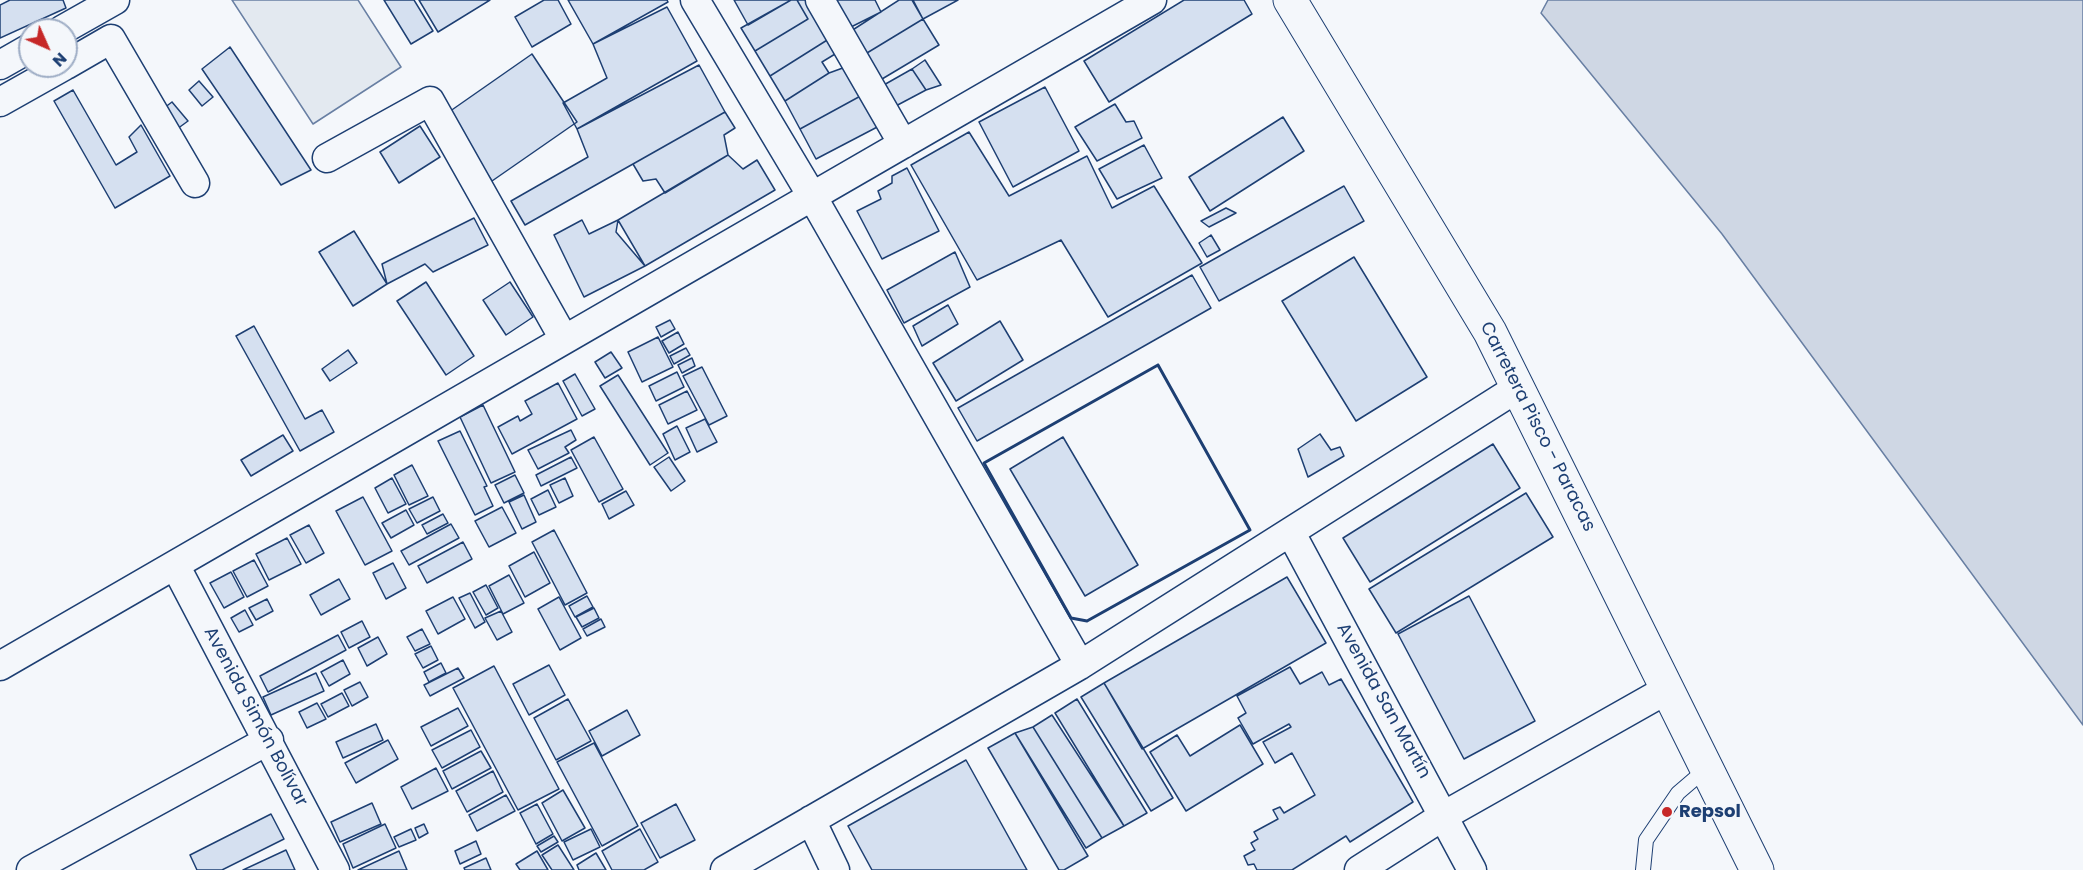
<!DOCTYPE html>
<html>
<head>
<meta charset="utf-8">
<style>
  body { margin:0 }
  #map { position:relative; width:2083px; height:870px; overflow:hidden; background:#f4f7fb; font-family:Poppins,sans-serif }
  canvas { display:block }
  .north { position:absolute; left:18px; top:18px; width:60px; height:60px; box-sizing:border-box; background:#f4f7fb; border:2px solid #9eadc5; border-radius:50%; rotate:135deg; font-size:16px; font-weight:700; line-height:24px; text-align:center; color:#1d3f73 }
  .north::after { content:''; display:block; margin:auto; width:21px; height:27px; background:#c62828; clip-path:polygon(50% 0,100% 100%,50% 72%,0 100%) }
</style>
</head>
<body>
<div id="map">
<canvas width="2083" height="870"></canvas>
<div class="north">N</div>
</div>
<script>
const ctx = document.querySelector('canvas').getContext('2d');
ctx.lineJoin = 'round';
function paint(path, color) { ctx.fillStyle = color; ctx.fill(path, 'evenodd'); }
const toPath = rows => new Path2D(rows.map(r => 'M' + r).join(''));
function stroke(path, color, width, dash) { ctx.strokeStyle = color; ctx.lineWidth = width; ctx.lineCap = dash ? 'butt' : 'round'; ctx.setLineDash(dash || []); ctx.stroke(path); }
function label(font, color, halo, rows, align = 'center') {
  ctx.font = font + ' Poppins,sans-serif'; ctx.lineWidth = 4.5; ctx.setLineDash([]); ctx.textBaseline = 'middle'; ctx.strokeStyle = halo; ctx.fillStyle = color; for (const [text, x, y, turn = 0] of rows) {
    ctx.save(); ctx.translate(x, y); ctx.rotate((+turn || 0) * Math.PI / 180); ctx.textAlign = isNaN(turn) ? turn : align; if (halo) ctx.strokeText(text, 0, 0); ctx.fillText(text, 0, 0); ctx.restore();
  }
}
const green = toPath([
  [232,0,358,0,401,67,313,124,232,0]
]);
paint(green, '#e3e9f0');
stroke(green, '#687fa3', 1.5);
const water = toPath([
  [1548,0,2083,0,2083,725,1722,234,1541,13,1548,0]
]);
paint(water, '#cfd7e4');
stroke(water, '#687fa3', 1.5);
const building = toPath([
  [10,0,63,0,66,8,0,38,0,5,10,0],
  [384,0,414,0,433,31,411,44,384,0],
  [419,0,490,0,438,32,419,0],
  [544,0,558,0,571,24,532,47,515,17,544,0],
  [568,0,667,0,668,2,593,44,568,0],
  [734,0,791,0,748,25,734,0],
  [791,0,797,0,808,19,755,51,741,28,791,0],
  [797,0,811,0,832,37,770,76,755,51,808,19,797,0],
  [837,0,875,0,881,12,847,29,833,2,837,0],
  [899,0,912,0,923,19,862,56,848,33,899,0],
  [913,0,958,0,923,19,913,0],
  [1184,0,1244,0,1252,14,1109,102,1084,61,1184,0],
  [667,7,697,61,577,129,563,103,607,78,593,44,667,7],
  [923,19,939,45,877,82,862,56,923,19],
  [832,37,840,51,822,62,829,73,785,101,770,76,832,37],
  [230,47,311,170,281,185,202,69,230,47],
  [532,54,577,122,492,181,446,114,532,54],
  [925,60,941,85,926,90,912,69,925,60],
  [699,65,725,112,525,225,511,201,588,157,577,129,699,65],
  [851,65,866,93,800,129,785,101,829,73,851,65],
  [912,69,926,90,892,108,882,86,912,69],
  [199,81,213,97,202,106,189,90,199,81],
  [1045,87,1079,151,1013,187,979,122,1045,87],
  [73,90,116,165,137,152,129,137,141,125,170,176,115,208,54,101,73,90],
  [866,93,883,124,816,159,800,129,866,93],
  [172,102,188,121,173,132,160,111,172,102],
  [1115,104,1126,122,1134,121,1142,138,1097,161,1075,127,1115,104],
  [725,112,735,128,724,135,728,155,665,193,656,179,643,181,633,164,725,112],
  [1283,117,1304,151,1210,211,1189,177,1283,117],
  [420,126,440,157,399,183,380,152,420,126],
  [969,132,1009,196,1087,156,1112,208,1154,186,1202,263,1108,317,1061,240,977,280,911,165,969,132],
  [1144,145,1162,178,1117,199,1099,169,1144,145],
  [728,155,743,169,757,160,775,190,645,266,618,220,728,155],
  [907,168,939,231,882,259,857,211,881,199,878,191,892,183,892,176,907,168],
  [1344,186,1364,221,1219,301,1200,267,1344,186],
  [1226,208,1236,213,1209,227,1201,221,1226,208],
  [474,218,488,245,433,272,425,264,387,284,382,264,474,218],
  [582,220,589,234,618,220,616,232,645,266,584,297,554,235,582,220],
  [354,231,387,284,353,306,319,252,354,231],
  [1211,235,1220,250,1207,257,1199,243,1211,235],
  [955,252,970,287,904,323,887,290,955,252],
  [1354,257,1427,377,1356,421,1282,301,1354,257],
  [1192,275,1211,308,977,441,958,408,1192,275],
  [426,282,474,356,446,375,397,301,426,282],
  [510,282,533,317,506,335,483,300,510,282],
  [948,305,958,324,922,346,913,326,948,305],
  [670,320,675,329,661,337,656,327,670,320],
  [1000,321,1023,360,956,401,933,363,1000,321],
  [254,326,305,419,322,410,334,432,300,451,236,336,254,326],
  [678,332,684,344,669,353,662,341,678,332],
  [658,337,673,367,642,382,628,352,658,337],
  [686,348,690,355,674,364,670,356,686,348],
  [348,350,357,363,330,381,322,369,348,350],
  [611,352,622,368,605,378,595,362,611,352],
  [692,358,695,366,682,373,678,365,692,358],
  [702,367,727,416,709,425,683,376,702,367],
  [677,372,684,387,656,401,649,386,677,372],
  [575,374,595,409,582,416,563,381,575,374],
  [618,375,668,453,650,465,600,386,618,375],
  [558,383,577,419,512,454,498,427,518,416,520,421,532,414,525,401,558,383],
  [687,391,697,410,668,424,659,405,687,391],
  [483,405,515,472,491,483,460,417,483,405],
  [705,419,717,442,697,452,686,428,705,419],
  [677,426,690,452,675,460,663,434,677,426],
  [571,430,576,440,565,447,569,453,538,469,528,450,571,430],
  [460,431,487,486,484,487,493,506,475,515,438,441,460,431],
  [1320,434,1331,450,1340,447,1344,456,1308,477,1298,449,1320,434],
  [283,435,293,451,251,476,241,460,283,435],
  [594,437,623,489,599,502,571,450,594,437],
  [1063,437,1138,565,1085,596,1010,469,1063,437],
  [1493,444,1520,488,1370,582,1343,538,1493,444],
  [571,457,577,468,541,486,536,475,571,457],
  [669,457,685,481,671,491,654,467,669,457],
  [412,465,428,496,409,505,394,475,412,465],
  [515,475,524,493,504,503,495,485,515,475],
  [392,478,406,504,388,513,375,488,392,478],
  [565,478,573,496,559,503,550,485,565,478],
  [548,490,556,507,539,515,531,499,548,490],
  [626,491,634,505,609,519,602,504,626,491],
  [1526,493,1553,537,1396,633,1369,589,1526,493],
  [524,495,536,522,522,529,509,502,524,495],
  [363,497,392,551,365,565,336,511,363,497],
  [433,497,440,511,417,523,409,509,433,497],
  [502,507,516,533,489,547,475,521,502,507],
  [406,510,414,525,391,538,382,523,406,510],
  [443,514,448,523,427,534,422,525,443,514],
  [451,524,459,538,409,565,401,551,451,524],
  [309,525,324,553,306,563,290,535,309,525],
  [554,530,587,593,565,605,532,542,554,530],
  [287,538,301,564,269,580,256,554,287,538],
  [463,542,472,559,427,583,418,566,463,542],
  [534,552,550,583,525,597,509,566,534,552],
  [254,560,268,586,247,597,233,571,254,560],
  [393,563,406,588,386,599,373,573,393,563],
  [231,572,244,597,224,608,210,583,231,572],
  [509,575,524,603,503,614,489,586,509,575],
  [1287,577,1326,643,1142,749,1104,683,1287,577],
  [339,579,350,599,321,615,310,595,339,579],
  [486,585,498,608,486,615,473,592,486,585],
  [470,593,485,622,475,628,459,598,470,593],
  [587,596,593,607,575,617,569,606,587,596],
  [1469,596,1535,721,1464,759,1398,634,1469,596],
  [453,597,465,619,438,634,426,611,453,597],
  [559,597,581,638,560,650,538,609,559,597],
  [267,599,273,611,256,620,249,608,267,599],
  [594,608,599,618,582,627,576,617,594,608],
  [245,610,253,625,239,632,231,618,245,610],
  [501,611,512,632,497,640,485,618,501,611],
  [601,619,605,627,587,636,583,629,601,619],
  [362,621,370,637,349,648,341,632,362,621],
  [422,629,430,644,415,651,407,637,422,629],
  [338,635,346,650,268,692,260,676,338,635],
  [378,637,387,654,367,666,358,648,378,637],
  [431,646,438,660,423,668,415,654,431,646],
  [343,660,350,674,329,686,321,672,343,660],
  [441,663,446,673,429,682,424,672,441,663],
  [549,665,565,695,529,715,513,684,549,665],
  [494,666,559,789,518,810,453,688,494,666],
  [1290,667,1300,684,1322,672,1329,685,1341,679,1413,802,1350,842,1346,836,1292,870,1257,870,1254,864,1248,865,1244,856,1255,850,1251,843,1258,839,1254,832,1278,819,1273,810,1280,807,1284,813,1315,795,1292,753,1275,763,1263,742,1291,727,1289,724,1253,744,1238,718,1246,713,1237,696,1290,667],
  [458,668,464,678,430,696,424,685,458,668],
  [316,673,324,691,271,715,263,697,316,673],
  [360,682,368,697,352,706,344,690,360,682],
  [1104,683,1173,798,1151,811,1081,697,1104,683],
  [342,693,349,706,328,717,321,704,342,693],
  [568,699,591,741,556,760,534,718,568,699],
  [1077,699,1147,813,1124,826,1055,713,1077,699],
  [317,703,326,719,307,728,299,712,317,703],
  [458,708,468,726,431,746,421,727,458,708],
  [627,710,640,735,602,756,589,731,627,710],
  [1052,715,1124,826,1102,838,1033,727,1052,715],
  [376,724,383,740,343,758,336,742,376,724],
  [1240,725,1263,764,1186,811,1150,752,1177,735,1190,756,1240,725],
  [1033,727,1102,838,1086,848,1015,733,1033,727],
  [471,730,480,747,442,768,432,750,471,730],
  [1015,733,1088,856,1064,870,1059,870,988,748,1015,733],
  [388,740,398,759,356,783,345,763,388,740],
  [594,743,638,826,602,846,557,762,594,743],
  [481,751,491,768,452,789,443,771,481,751],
  [966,760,1027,870,872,870,848,826,966,760],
  [436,768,448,791,412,809,401,787,436,768],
  [493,771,503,792,467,812,456,791,493,771],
  [563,790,585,828,562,841,542,803,563,790],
  [506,795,515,811,477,831,469,815,506,795],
  [372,803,381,824,340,842,331,822,372,803],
  [537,804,553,834,536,844,520,813,537,804],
  [676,804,695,840,660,858,641,823,676,804],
  [271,814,284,839,222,870,197,870,190,855,271,814],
  [385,824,396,848,353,868,343,844,385,824],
  [424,824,428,833,419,838,415,828,424,824],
  [411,829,416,840,399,847,394,837,411,829],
  [591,829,600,847,573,860,564,842,591,829],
  [640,829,658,862,644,870,612,870,602,851,640,829],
  [554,836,558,842,541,852,537,846,554,836],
  [476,841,481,854,460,864,455,851,476,841],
  [558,845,574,870,552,870,542,855,558,845],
  [286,850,295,870,243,870,286,850],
  [399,851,407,870,358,870,399,851],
  [537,851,548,870,520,870,516,864,537,851],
  [596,853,606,870,579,870,577,865,596,853],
  [486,858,491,870,465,870,464,868,486,858]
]);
paint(building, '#d5e0f0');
stroke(building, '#1d3f73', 1.5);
const lane = toPath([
  [1643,870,1646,840,1678,793,1706,769]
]);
const street = toPath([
  [695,0,812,196,1080,665],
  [820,0,903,144],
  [62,30,115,0],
  [0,65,30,48],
  [66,65,111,39,195,183],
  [0,102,64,66],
  [327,158,430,101,564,339],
  [1291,533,1472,870],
  [175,565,335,870],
  [0,666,1152,0],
  [811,820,835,870],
  [31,870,269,740],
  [725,870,1080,665,1519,387],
  [1359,870,1445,815,1668,689]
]);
const primary = toPath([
  [1290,0,1490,332,1757,870]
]);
stroke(lane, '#1d3f73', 16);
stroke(street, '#1d3f73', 31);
stroke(primary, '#1d3f73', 35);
stroke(lane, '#f4f7fb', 14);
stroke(street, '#f4f7fb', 28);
stroke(primary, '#f4f7fb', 33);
stroke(toPath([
  [1158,365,1250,530,1087,621,1071,618,984,463,1158,365]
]), '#1d3f73', 3);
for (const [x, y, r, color] of [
  [1667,812,6,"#c62828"]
]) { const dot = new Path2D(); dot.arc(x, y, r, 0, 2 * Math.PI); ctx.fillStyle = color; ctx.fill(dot); stroke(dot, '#f4f7fb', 2); }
label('18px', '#1d3f73', '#f4f7fb', [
  ["Carretera Pisco - Paracas",1537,427,63],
  ["Avenida San Martín",1383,701,61],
  ["Avenida Simón Bolívar",255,717,62]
]);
label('bold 18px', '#1d3f73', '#f4f7fb', [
  ["Repsol",1679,812]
], 'left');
</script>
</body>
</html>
